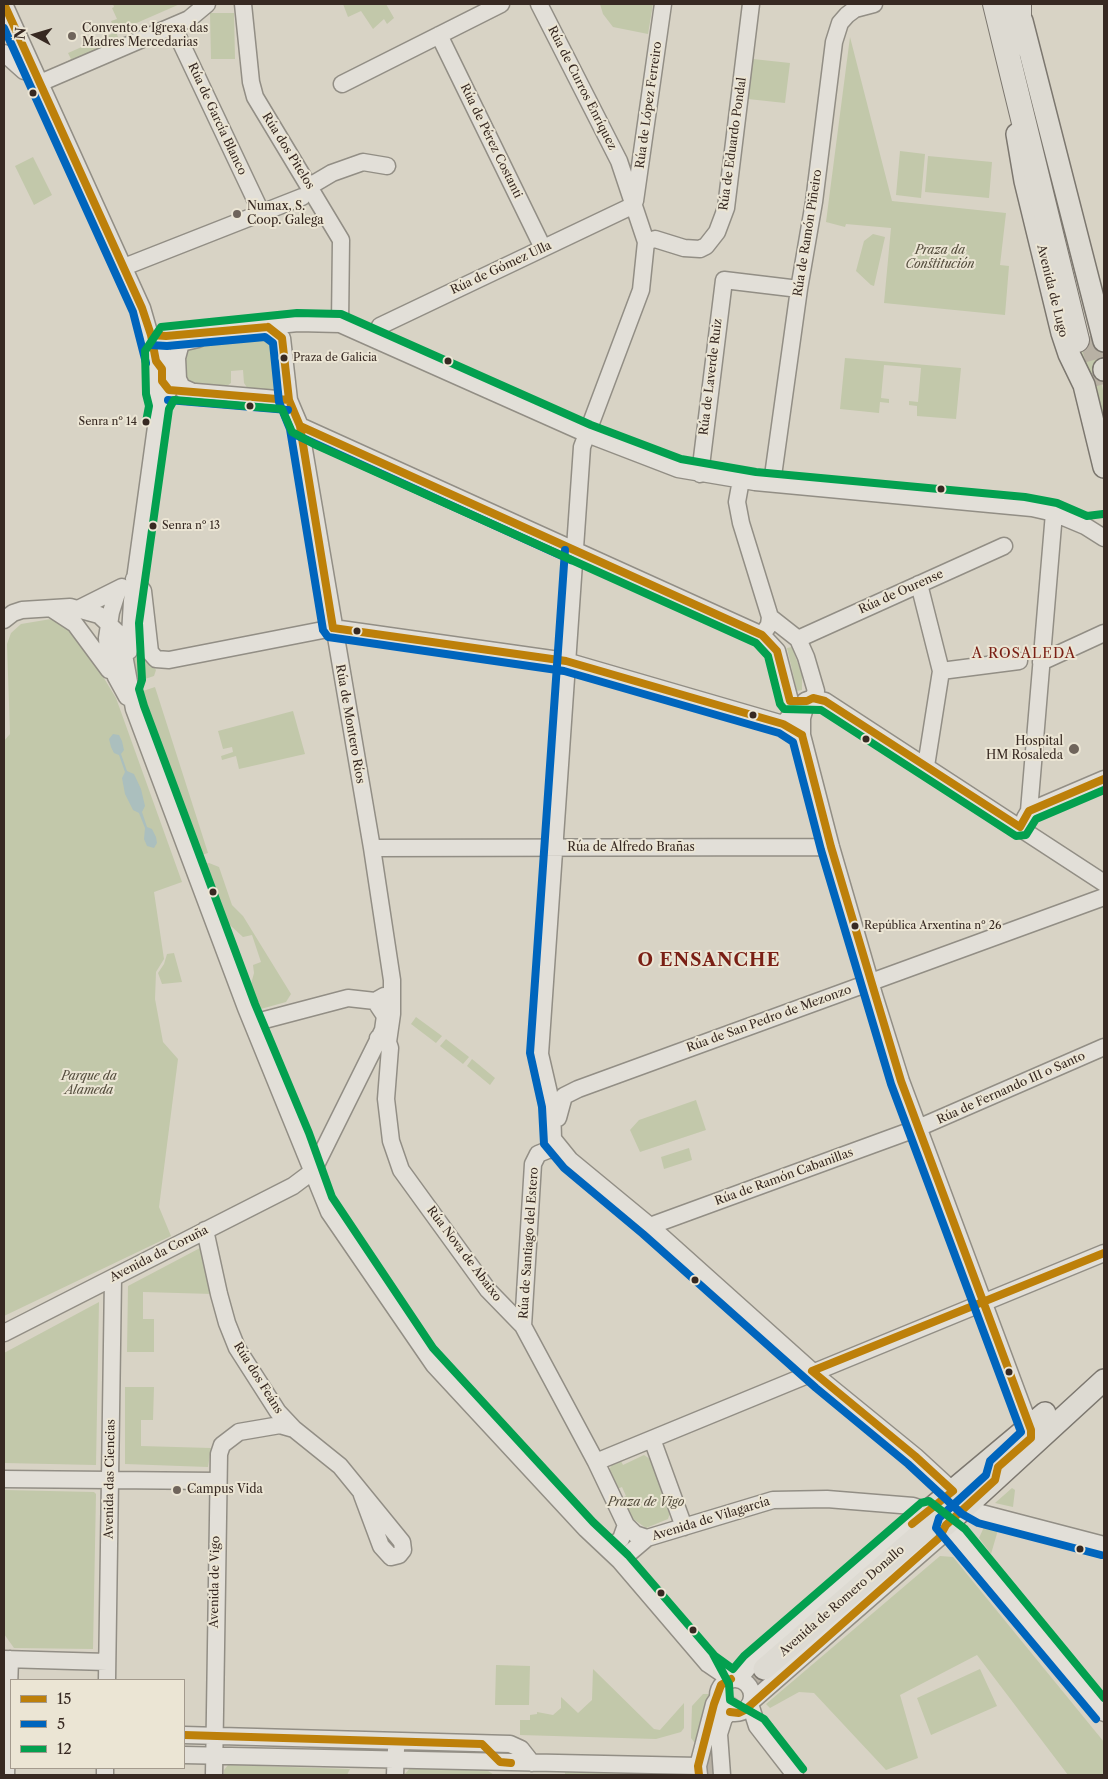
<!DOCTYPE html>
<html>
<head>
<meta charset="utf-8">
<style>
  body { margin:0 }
  #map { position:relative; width:1108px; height:1779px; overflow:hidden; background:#d8d3c5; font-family:"Libre Caslon Text",serif }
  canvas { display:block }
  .frame { position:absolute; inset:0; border:5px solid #372922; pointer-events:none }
  .legend { position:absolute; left:10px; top:1679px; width:175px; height:90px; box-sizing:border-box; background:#ebe5d4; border:1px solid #a39a8d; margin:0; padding:6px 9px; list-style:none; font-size:15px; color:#372922 }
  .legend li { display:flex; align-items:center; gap:10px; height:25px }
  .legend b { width:25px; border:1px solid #a39a8d }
  .north { position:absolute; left:10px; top:10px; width:50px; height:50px; -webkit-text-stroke:4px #ebe5d4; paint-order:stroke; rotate:276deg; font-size:14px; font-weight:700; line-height:20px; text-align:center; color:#372922 }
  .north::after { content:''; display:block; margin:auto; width:18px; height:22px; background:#372922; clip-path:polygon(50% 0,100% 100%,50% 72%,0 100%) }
</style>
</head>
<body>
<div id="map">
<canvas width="1108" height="1779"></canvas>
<div class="frame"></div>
<ul class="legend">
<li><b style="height:6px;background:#bd800a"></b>15</li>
<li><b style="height:6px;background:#0065bd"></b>5</li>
<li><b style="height:6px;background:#03a04f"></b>12</li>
</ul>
<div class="north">N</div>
</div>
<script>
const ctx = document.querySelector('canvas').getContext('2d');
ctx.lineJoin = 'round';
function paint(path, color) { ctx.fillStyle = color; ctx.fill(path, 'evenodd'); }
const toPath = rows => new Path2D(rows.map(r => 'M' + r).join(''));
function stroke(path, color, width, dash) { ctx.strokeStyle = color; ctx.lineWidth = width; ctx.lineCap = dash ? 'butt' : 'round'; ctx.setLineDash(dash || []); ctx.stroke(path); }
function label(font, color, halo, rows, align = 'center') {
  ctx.font = font + ' "Libre Caslon Text",serif'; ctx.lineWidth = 4; ctx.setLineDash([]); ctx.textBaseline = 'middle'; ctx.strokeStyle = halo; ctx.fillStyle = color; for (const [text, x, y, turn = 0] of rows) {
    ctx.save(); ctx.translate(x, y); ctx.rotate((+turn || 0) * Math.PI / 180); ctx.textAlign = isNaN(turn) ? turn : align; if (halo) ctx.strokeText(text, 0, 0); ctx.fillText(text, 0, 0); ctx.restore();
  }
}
paint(toPath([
  [113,4,180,4,116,32,120,42,67,65,66,62,71,59,68,53,116,32,111,21,117,19,112,8,114,7],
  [343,4,386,4,394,18,387,24,384,19,373,29,361,11,348,17],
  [600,4,653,4,648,34,613,27,603,14],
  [210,13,234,13,235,59,211,59],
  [850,37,892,201,1006,213,1000,265,1009,266,1005,315,884,303,891,228,846,224,845,227,826,222],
  [753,59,790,63,785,103,748,99],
  [900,151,925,154,921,198,896,195],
  [928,156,992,162,989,198,925,192],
  [33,157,52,195,34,205,15,166],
  [873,234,885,237,874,286,871,285,856,271,864,241],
  [264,335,277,342,283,384,277,390,248,389,244,383,243,370,231,371,231,383,224,388,188,384,180,356,193,342],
  [1094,336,1100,349,1099,372,1104,395,1104,439,1075,340,1084,340],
  [845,358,961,368,956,419,917,416,917,406,909,405,909,401,918,402,921,368,884,365,881,398,889,399,889,403,880,402,879,413,840,409],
  [139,597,149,660,156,670,154,676,142,680,140,676,134,678,132,668],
  [51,619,69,629,85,647,116,698,182,882,154,892,164,959,156,972,155,999,163,1042,178,1059,159,1207,171,1236,4,1316,4,741,10,734,7,644,11,633,21,624],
  [792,647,802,675,802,690,797,691,787,648],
  [155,687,208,853,198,856,143,691],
  [293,711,305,754,239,769,236,756,222,760,221,756,233,752,232,747,223,749,218,731],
  [209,863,219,867,232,905,243,916,291,994,286,1002,257,1010,254,1008,248,995,254,973,253,965,261,962,252,935,243,937,220,916,202,864],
  [174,953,182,982,162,984,158,973,164,964,167,954],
  [416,1017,442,1036,436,1043,411,1024],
  [446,1039,469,1057,463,1064,440,1046],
  [472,1059,495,1078,490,1085,467,1066],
  [696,1100,706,1130,640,1152,630,1130,639,1120],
  [689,1148,692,1160,664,1169,661,1157],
  [200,1248,203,1250,213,1294,143,1292,143,1319,154,1319,154,1352,127,1352,128,1286],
  [99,1302,96,1465,4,1463,4,1353],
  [125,1387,154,1387,153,1420,141,1420,141,1446,211,1448,208,1467,125,1464],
  [644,1455,650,1459,671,1510,668,1519,646,1528,629,1516,621,1498,626,1496,622,1487,617,1489,609,1471,612,1463,620,1459,623,1465],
  [1012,1488,1015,1490,1013,1507,995,1503],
  [4,1490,94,1492,96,1494,93,1649,14,1648,4,1634],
  [984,1527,998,1530,991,1554,979,1538],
  [940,1556,953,1557,1104,1742,1104,1775,1068,1775,977,1655,900,1695,918,1758,886,1770,814,1693,799,1692,770,1708,766,1704],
  [496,1665,530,1666,529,1705,495,1705],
  [593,1669,654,1729,660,1730,684,1703,684,1728,681,1732,656,1739,520,1735,520,1720,530,1720,530,1715,537,1714,537,1712,553,1715,561,1708,561,1697,578,1713,592,1700],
  [980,1669,997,1706,931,1735,917,1698],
  [703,1694,709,1694,708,1707,698,1744,694,1742,691,1738,692,1706],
  [228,1765,350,1769,347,1775,224,1775,224,1770],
  [411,1767,484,1768,494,1775,404,1775],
  [565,1772,679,1775,565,1775]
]), '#c2c8aa');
paint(toPath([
  [113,734,119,735,122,741,124,750,121,754,127,771,134,774,141,789,145,806,142,812,147,827,152,829,156,837,157,843,154,848,147,846,144,839,145,828,139,813,133,810,125,794,122,778,125,772,119,755,114,753,111,747,109,739]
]), '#abbfbe');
stroke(toPath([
  [712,1775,714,1727,722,1709,733,1694,764,1669]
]), '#b8b1a4', 21, [21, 11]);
stroke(toPath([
  [1091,336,1104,384]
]), '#b8b1a4', 24, [24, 12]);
const minor = toPath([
  [4,4,142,308,155,353,156,394,159,405],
  [243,4,251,82,255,97,341,240,340,324],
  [539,4,619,161,646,242,641,290,582,447,540,1054,552,1106,553,1139,570,1160,650,1226,823,1381,915,1456,953,1491],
  [173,26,261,212],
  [439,35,543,248],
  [4,53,24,71,35,73],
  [40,83,189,19,207,4],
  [342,84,501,4],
  [310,186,332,173,363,162,387,166],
  [635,201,663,4],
  [646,242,655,239,684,248,700,249,706,246,717,232,726,208,751,4],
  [124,267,302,197],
  [268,327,282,338,289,400,300,426,372,848,392,980,392,1014,388,1042],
  [151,335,166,336,298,323,340,324,587,434,678,469,755,482,1032,508,1054,513,1085,526,1104,538],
  [374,339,380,326,634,205],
  [184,391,289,400],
  [193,392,182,387,178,379,177,358,181,343,198,339],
  [300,426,762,635,777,651,790,701,791,715,783,724],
  [700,474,724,280,799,289],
  [741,480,737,502,741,523,770,617,769,625,762,635],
  [772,483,799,289,814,202,834,42,840,23,847,15,855,9,874,4],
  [134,579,143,591,150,652,156,659,169,660,333,628,566,661,783,724,802,735],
  [919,584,941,671,926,766],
  [118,590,111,612,107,638,108,652,116,677,127,697],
  [80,608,122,587],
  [52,609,75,624,109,670],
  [770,617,798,639,806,657,816,691,813,698,805,701],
  [4,620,13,613,22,610,70,607,99,615,117,632,122,644,134,709,246,1008,329,1212,434,1365,586,1529,620,1561,708,1664,730,1679],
  [798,639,1004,546],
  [129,651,132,601,159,405,169,390,163,352],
  [1041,662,1104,633],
  [941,671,1019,661],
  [813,698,825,701,1104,883],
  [807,701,802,718,802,735,831,847,874,995,901,1081,1031,1430,1031,1435],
  [1029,811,1054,513],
  [1025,818,1029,811,1104,779],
  [372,848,831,847],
  [253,1023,348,998,375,1001,384,996],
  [378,1038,388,1042,390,1048,386,1099,391,1141,401,1170,488,1290,523,1326,596,1462,626,1525,635,1534,647,1538],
  [558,1118,564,1096,578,1089,1104,897],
  [650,1226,918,1128,1104,1047],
  [205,1230,219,1294,227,1323,237,1348,278,1412,294,1429,340,1466,402,1542,403,1550,399,1555,391,1557,381,1546,362,1495],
  [523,1326,533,1164,538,1154,548,1150,559,1149],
  [4,1333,293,1186,313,1171,383,1030,385,1016,375,1001],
  [652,1439,684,1527],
  [596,1462,1104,1253],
  [4,1479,216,1481],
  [968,1506,981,1513,1104,1545],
  [603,1544,616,1543,621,1539,626,1525],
  [620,1561,647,1538,773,1500,827,1499,913,1506,928,1511,957,1535,1104,1713],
  [4,1659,107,1662],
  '718 1696a17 17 0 1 1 34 0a17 17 0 1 1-34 0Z',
  [739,1679,751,1664,928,1511],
  [107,1680,113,1278],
  [751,1702,939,1538,946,1525],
  [750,1704,757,1726,795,1775],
  [184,1735,510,1744,521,1749,532,1763],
  [184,1755,698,1766],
  [6,1775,10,1659],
  [105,1775,105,1768],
  [214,1775,219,1454,222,1445,239,1432,280,1425,294,1429],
  [395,1775,396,1749],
  [699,1775,698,1766,714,1704,718,1698],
  [722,1775,719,1734,724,1718,730,1712]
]);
const major = toPath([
  [1022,21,1104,341],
  [1017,134,1025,181,1062,333,1069,354,1084,385,1104,467],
  [1104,369,1104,370],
  [920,1534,928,1511,1045,1413],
  [764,1669,920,1534,946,1525,1104,1380]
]);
const highway = toPath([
  [995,4,1077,340],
  [1019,43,1019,4]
]);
stroke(minor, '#928e85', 19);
stroke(major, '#7c776f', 24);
stroke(highway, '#7c776f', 26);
stroke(minor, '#e2dfd8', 16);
stroke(major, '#dddad2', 21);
stroke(highway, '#dddad2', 24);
stroke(toPath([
  [4,4,142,308,151,335,156,361,162,369,162,381,169,390,289,400],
  [268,327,282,338,289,400,300,426,333,628],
  [151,335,166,336,268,327],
  [300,426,762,635,777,651,790,701,807,701,813,698,825,701,1020,827,1029,811,1104,779],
  [333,628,566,661,783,724,802,735],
  [912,1524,953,1491,915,1456,812,1371,1104,1253],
  [730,1712,739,1713,745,1710,939,1538,946,1525,995,1480,998,1467,1031,1438,1031,1430,901,1081,831,847,802,735],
  [184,1735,482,1744,500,1762,511,1763],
  [699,1775,698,1766,714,1704,721,1685,731,1679]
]), '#bd800a', 8);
stroke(toPath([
  [4,28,133,312,146,363],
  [150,345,167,346,265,337,273,343,279,402,290,429,323,630,328,637,564,671,779,733,793,742,821,850,891,1084,1021,1432,990,1461,986,1475,939,1518,936,1528,1096,1719],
  [168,400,288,410],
  [296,435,571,560],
  [565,550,530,1053,542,1107,544,1144,564,1168,643,1234,816,1388,908,1464,962,1514,978,1523,1101,1555]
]), '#0065bd', 8);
stroke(toPath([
  [146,422,149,406,146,394,145,351,161,327,297,313,341,314,591,425,681,459,756,472,1025,497,1057,503,1087,516,1103,514],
  [1104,790,1036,819,1026,835,1016,836,821,710,784,709,780,704,768,656,756,643,314,444,292,432,282,409,174,400,169,409,139,623,142,680,139,689,144,706,255,1004,309,1133,332,1197,433,1348,593,1522,628,1555,715,1656,733,1669,744,1656,921,1503,929,1501,965,1529,1104,1698],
  [713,1654,729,1684,730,1700,764,1719,803,1769]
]), '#03a04f', 8);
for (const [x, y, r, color] of [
  [72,36,5,"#6f645b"],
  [33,93,4.5,"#372922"],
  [237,214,5,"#6f645b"],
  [284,358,4.5,"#372922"],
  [448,361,4.5,"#372922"],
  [250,406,4.5,"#372922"],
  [146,422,4.5,"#372922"],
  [941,489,4.5,"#372922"],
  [153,526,4.5,"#372922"],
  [357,631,4.5,"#372922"],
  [753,715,4.5,"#372922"],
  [866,739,4.5,"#372922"],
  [1074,749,6,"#6f645b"],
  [213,892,4.5,"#372922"],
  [855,926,4.5,"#372922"],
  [695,1280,4.5,"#372922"],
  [1009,1372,4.5,"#372922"],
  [177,1490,5,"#6f645b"],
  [1080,1549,4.5,"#372922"],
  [661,1593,4.5,"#372922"],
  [693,1630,4.5,"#372922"]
]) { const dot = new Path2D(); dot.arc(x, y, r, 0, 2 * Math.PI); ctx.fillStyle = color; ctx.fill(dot); stroke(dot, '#ebe5d4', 2); }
label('11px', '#372922', '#ebe5d4', [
  ["Praza de Galicia",293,358],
  ["Senra nº 14",137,422,"right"],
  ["Senra nº 13",162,526],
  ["República Arxentina nº 26",864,926]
], 'left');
label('12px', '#372922', '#ebe5d4', [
  ["Convento e Igrexa das",82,29],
  ["Madres Mercedarias",82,43],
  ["Numax, S.",247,207],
  ["Coop. Galega",247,221],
  ["Hospital",1063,742,"right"],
  ["HM Rosaleda",1063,756,"right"],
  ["Campus Vida",187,1490]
], 'left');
label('12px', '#372922', '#ebe5d4', [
  ["Rúa de Curros Enríquez",582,88,63],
  ["Rúa de López Ferreiro",649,105,-82],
  ["Rúa de García Blanco",217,119,65],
  ["Rúa de Pérez Costanti",491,141,64],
  ["Rúa de Eduardo Pondal",733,144,-82],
  ["Rúa dos Pitelos",288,151,58],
  ["Rúa de Ramón Piñeiro",808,233,-81],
  ["Rúa de Gómez Ulla",501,268,-25],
  ["Avenida de Lugo",1052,291,76],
  ["Rúa de Laverde Ruiz",711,377,-83],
  ["Rúa de Ourense",901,592,-24],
  ["Rúa de Montero Ríos",350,724,80],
  ["Rúa de Alfredo Brañas",631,848],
  ["Rúa de San Pedro de Mezonzo",769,1019,-20],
  ["Rúa de Fernando III o Santo",1011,1088,-24],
  ["Rúa de Ramón Cabanillas",784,1177,-20],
  ["Rúa de Santiago del Estero",529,1243,-86],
  ["Avenida da Coruña",159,1254,-27],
  ["Rúa Nova de Abaixo",464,1254,53],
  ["Rúa dos Feáns",258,1378,58],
  ["Avenida das Ciencias",110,1479,-89],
  ["Avenida de Vilagarcía",711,1519,-17],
  ["Avenida de Vigo",215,1582,-89],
  ["Avenida de Romero Donallo",842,1601,-41]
]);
label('italic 12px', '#554e3e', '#ebe5d4', [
  ["Praza da",940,251],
  ["Constitución",940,265],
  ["Parque da",89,1077],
  ["Alameda",89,1091],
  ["Praza de Vigo",646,1503]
]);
ctx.letterSpacing = '1px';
label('14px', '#7a1f14', '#ebe5d4', [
  ["A ROSALEDA",1024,654]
]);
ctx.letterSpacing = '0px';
ctx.letterSpacing = '1px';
label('bold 18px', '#7a1f14', '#ebe5d4', [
  ["O ENSANCHE",709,961]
]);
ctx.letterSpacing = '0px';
</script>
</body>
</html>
